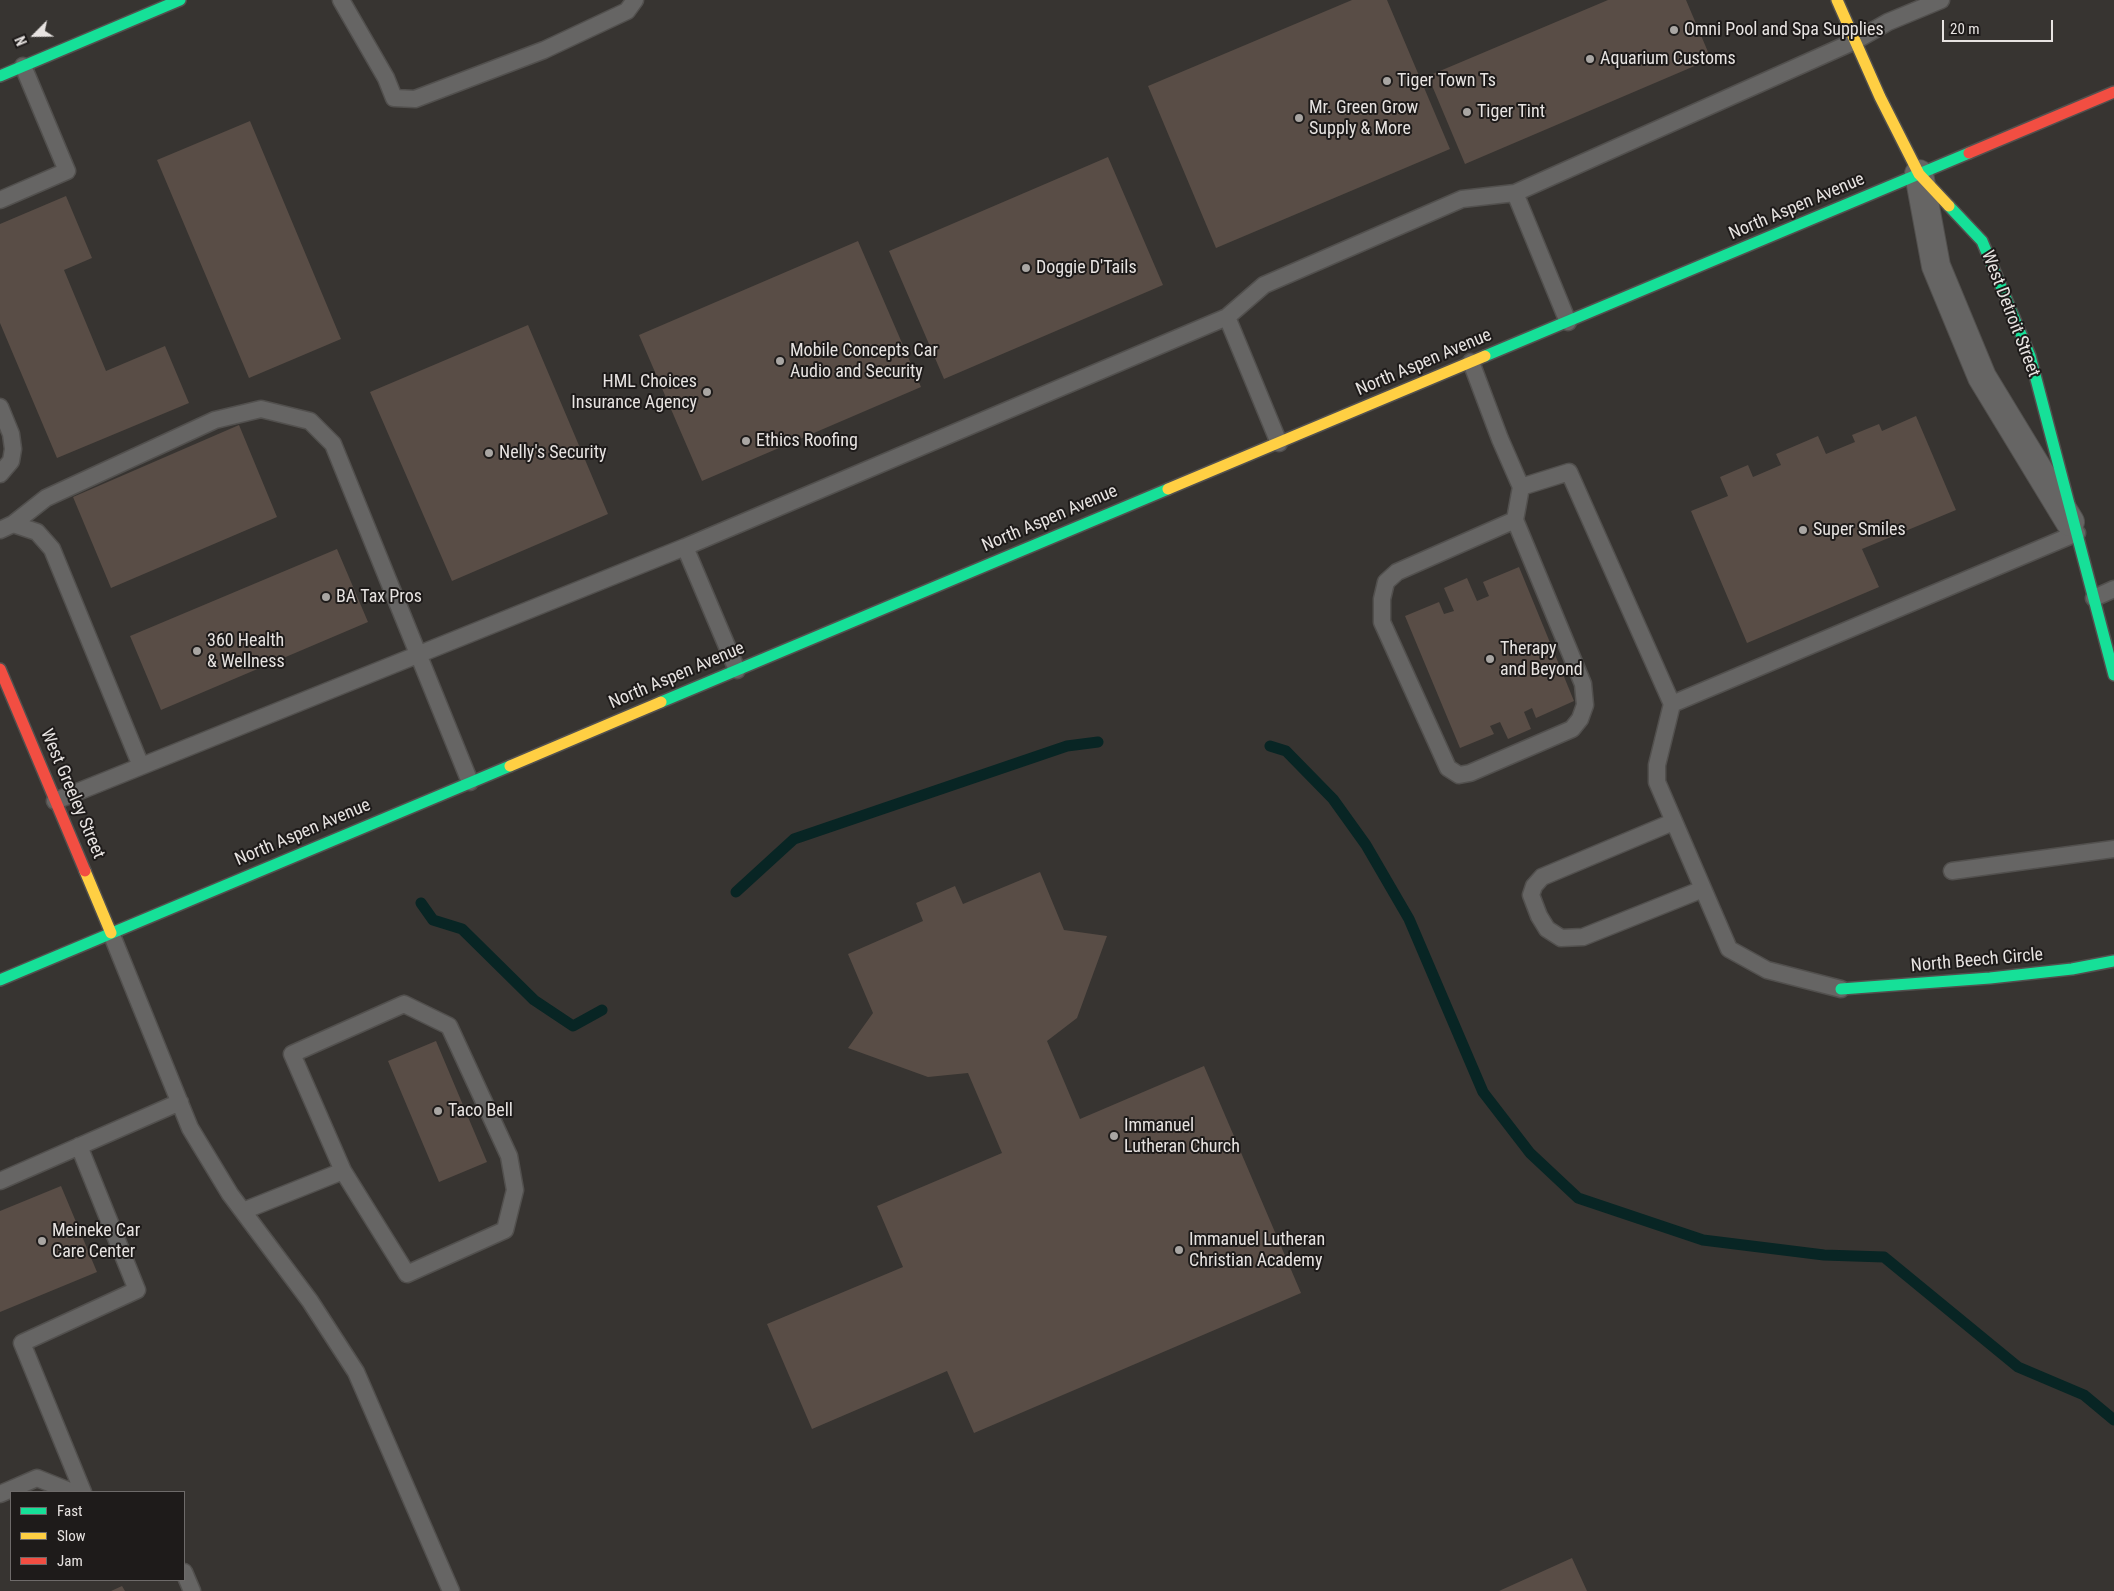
<!DOCTYPE html>
<html>
<head>
<meta charset="utf-8">
<style>
  body { margin:0 }
  #map { position:relative; width:2114px; height:1591px; overflow:hidden; background:#373431; font-family:"Roboto Condensed",sans-serif }
  canvas { display:block }
  .legend { position:absolute; left:10px; top:1491px; width:175px; height:90px; box-sizing:border-box; background:#1e1b1a; border:1px solid #6e6b6a; margin:0; padding:6px 9px; list-style:none; font-size:15px; color:#e7e3e1 }
  .legend li { display:flex; align-items:center; gap:10px; height:25px }
  .legend b { width:25px; border:1px solid #6e6b6a }
  .north { position:absolute; left:10px; top:10px; width:50px; height:50px; -webkit-text-stroke:4px #1e1b1a; paint-order:stroke; rotate:247deg; font-size:14px; font-weight:700; line-height:20px; text-align:center; color:#e7e3e1 }
  .north::after { content:''; display:block; margin:auto; width:18px; height:22px; background:#e7e3e1; clip-path:polygon(50% 0,100% 100%,50% 72%,0 100%) }
  .scale { position:absolute; left:1942px; top:20px; width:111px; height:22px; box-sizing:border-box; border:2px solid #e7e3e1; border-top:0; padding-left:6px; font-size:15px; line-height:18px; white-space:nowrap; color:#e7e3e1; -webkit-text-stroke:4px #1e1b1a; paint-order:stroke }
</style>
</head>
<body>
<div id="map">
<canvas width="2114" height="1591"></canvas>
<ul class="legend">
<li><b style="height:6px;background:#16e098"></b>Fast</li>
<li><b style="height:6px;background:#ffcf43"></b>Slow</li>
<li><b style="height:6px;background:#f24e42"></b>Jam</li>
</ul>
<div class="north">N</div>
<div class="scale">20 m</div>
</div>
<script>
const ctx = document.querySelector('canvas').getContext('2d');
ctx.lineJoin = 'round';
const toPath = rows => new Path2D(rows.map(r => 'M' + r).join(''));
function stroke(path, color, width, dash) { ctx.strokeStyle = color; ctx.lineWidth = width; ctx.lineCap = dash ? 'butt' : 'round'; ctx.setLineDash(dash || []); ctx.stroke(path); }
function paint(path, color) { ctx.fillStyle = color; ctx.fill(path, 'evenodd'); }
function label(font, color, halo, rows, align = 'center') {
  ctx.font = font + ' "Roboto Condensed",sans-serif'; ctx.lineWidth = 4; ctx.setLineDash([]); ctx.textBaseline = 'middle'; ctx.strokeStyle = halo; ctx.fillStyle = color; for (const [text, x, y, turn = 0] of rows) {
    ctx.save(); ctx.translate(x, y); ctx.rotate((+turn || 0) * Math.PI / 180); ctx.textAlign = isNaN(turn) ? turn : align; if (halo) ctx.strokeText(text, 0, 0); ctx.fillText(text, 0, 0); ctx.restore();
  }
}
stroke(toPath([
  [1270,746,1286,751,1333,799,1366,845,1409,919,1483,1092,1530,1153,1578,1198,1703,1240,1824,1255,1884,1257,2018,1367,2084,1395,2114,1420],
  [736,892,794,839,1067,746,1098,742],
  [421,903,433,920,462,929,534,1000,573,1026,602,1010]
]), '#082524', 11);
paint(toPath([
  [1352,0,1387,0,1450,149,1216,248,1148,86],
  [1608,0,1686,0,1711,59,1465,164,1428,76],
  [250,121,341,339,249,378,157,160],
  [1108,157,1163,285,944,379,889,251],
  [66,196,92,258,64,270,106,371,165,346,189,403,57,458,0,323,0,224],
  [858,241,921,387,702,481,639,335],
  [528,325,608,514,452,581,370,392],
  [1916,416,1956,510,1862,549,1879,587,1747,643,1691,511,1728,496,1720,477,1748,465,1753,477,1781,465,1776,454,1818,436,1826,454,1855,442,1852,435,1879,424,1882,431],
  [239,425,277,517,111,588,73,497],
  [337,549,368,622,161,710,130,636],
  [1519,567,1574,701,1536,718,1532,708,1524,712,1531,729,1508,739,1500,722,1490,726,1494,734,1460,748,1405,616,1439,602,1444,614,1454,611,1444,588,1467,578,1477,601,1489,596,1483,582],
  [1040,872,1064,930,1107,936,1077,1018,1047,1041,1080,1119,1204,1066,1301,1293,974,1433,947,1371,812,1429,767,1324,903,1267,877,1206,1002,1153,968,1073,928,1077,848,1048,873,1013,848,954,923,921,916,903,955,886,963,904],
  [436,1041,487,1162,439,1182,388,1061],
  [61,1186,97,1272,0,1312,0,1211],
  [1572,1558,1587,1591,1499,1591],
  [122,1586,125,1591,111,1591]
]), '#594d46');
const lane = toPath([
  [341,0,386,78,394,98,415,99,544,50,627,11,635,0],
  [1515,193,1568,322],
  [0,200,67,171,23,66],
  [1227,317,1279,443],
  [1471,362,1500,439,1521,487,1569,472,1672,704,2077,533],
  [0,407,11,434,13,449,11,461,0,474],
  [1515,520,1583,684,1585,705,1580,719,1572,729,1470,773,1459,775,1448,768,1382,622,1382,599,1386,582,1397,572,1515,520,1521,487],
  [13,524,46,498,215,420,261,409,310,421,333,444,470,782],
  [0,530,13,524,37,532,52,549,141,766],
  [2094,598,2114,589],
  [737,670,685,547,1227,317,1264,285,1462,199,1515,193,1855,41,1888,22,1941,0],
  [1672,704,1657,765,1657,782,1729,949,1767,970,1841,989],
  [55,801,685,547],
  [1673,822,1542,877,1534,886,1531,895,1539,916,1547,929,1561,938,1583,937,1703,889],
  [1952,871,2114,849],
  [111,933,190,1128,230,1194,310,1301,356,1372,451,1591],
  [404,1004,449,1026,509,1156,515,1190,505,1230,407,1274,343,1171,292,1054,404,1004],
  [79,1146,137,1290,22,1343,83,1492],
  [0,1181,180,1102],
  [243,1211,343,1171],
  [0,1494,37,1478,72,1492],
  [184,1572,192,1591]
]);
const street = toPath([
  [1919,174,1936,266,1982,377,2070,522]
]);
const fast = toPath([
  [0,76,180,0],
  [1949,206,1982,241,2030,356,2114,675],
  [1485,356,1969,153],
  [661,702,1168,489],
  [0,980,510,766],
  [1841,989,1990,978,2072,969,2114,961]
]);
const slow = toPath([
  [1837,0,1880,97,1919,174,1949,206],
  [1168,489,1485,356],
  [510,766,661,702],
  [85,871,111,933]
]);
const jam = toPath([
  [1969,153,2114,92],
  [0,669,85,871]
]);
stroke(lane, '#52504e', 19);
stroke(street, '#52504e', 30);
stroke(fast, '#52504e', 14);
stroke(slow, '#52504e', 14);
stroke(jam, '#52504e', 14);
stroke(lane, '#666564', 16);
stroke(street, '#666564', 28);
stroke(fast, '#16e098', 11);
stroke(slow, '#ffcf43', 11);
stroke(jam, '#f24e42', 11);
for (const [x, y, r, color] of [
  [1674,30,5,"#a9a6a3"],
  [1590,59,5,"#a9a6a3"],
  [1387,81,5,"#a9a6a3"],
  [1467,112,5,"#a9a6a3"],
  [1299,118,5,"#a9a6a3"],
  [1026,268,5,"#a9a6a3"],
  [780,361,5,"#a9a6a3"],
  [707,392,5,"#a9a6a3"],
  [746,441,5,"#a9a6a3"],
  [489,453,5,"#a9a6a3"],
  [1803,530,5,"#a9a6a3"],
  [326,597,5,"#a9a6a3"],
  [197,651,5,"#a9a6a3"],
  [1490,659,5,"#a9a6a3"],
  [438,1111,5,"#a9a6a3"],
  [1114,1136,5,"#a9a6a3"],
  [42,1241,5,"#a9a6a3"],
  [1179,1250,5,"#a9a6a3"]
]) { const dot = new Path2D(); dot.arc(x, y, r, 0, 2 * Math.PI); ctx.fillStyle = color; ctx.fill(dot); stroke(dot, '#1e1b1a', 2); }
label('18px', '#e7e3e1', '#1e1b1a', [
  ["Omni Pool and Spa Supplies",1684,30],
  ["Aquarium Customs",1600,59],
  ["Tiger Town Ts",1397,81],
  ["Mr. Green Grow",1309,108],
  ["Supply & More",1309,129],
  ["Tiger Tint",1477,112],
  ["Doggie D'Tails",1036,268],
  ["Mobile Concepts Car",790,351],
  ["Audio and Security",790,372],
  ["HML Choices",697,382,"right"],
  ["Insurance Agency",697,403,"right"],
  ["Ethics Roofing",756,441],
  ["Nelly's Security",499,453],
  ["Super Smiles",1813,530],
  ["BA Tax Pros",336,597],
  ["360 Health",207,641],
  ["& Wellness",207,662],
  ["Therapy",1500,649],
  ["and Beyond",1500,670],
  ["Taco Bell",448,1111],
  ["Immanuel",1124,1126],
  ["Lutheran Church",1124,1147],
  ["Meineke Car",52,1231],
  ["Care Center",52,1252],
  ["Immanuel Lutheran",1189,1240],
  ["Christian Academy",1189,1261]
], 'left');
label('18px', '#e7e3e1', '#1e1b1a', [
  ["North Aspen Avenue",1797,207,-23],
  ["West Detroit Street",2010,314,69],
  ["North Aspen Avenue",1424,363,-23],
  ["North Aspen Avenue",1050,519,-23],
  ["North Aspen Avenue",677,676,-23],
  ["West Greeley Street",72,794,67],
  ["North Aspen Avenue",303,833,-23],
  ["North Beech Circle",1977,961,-5]
]);
</script>
</body>
</html>
